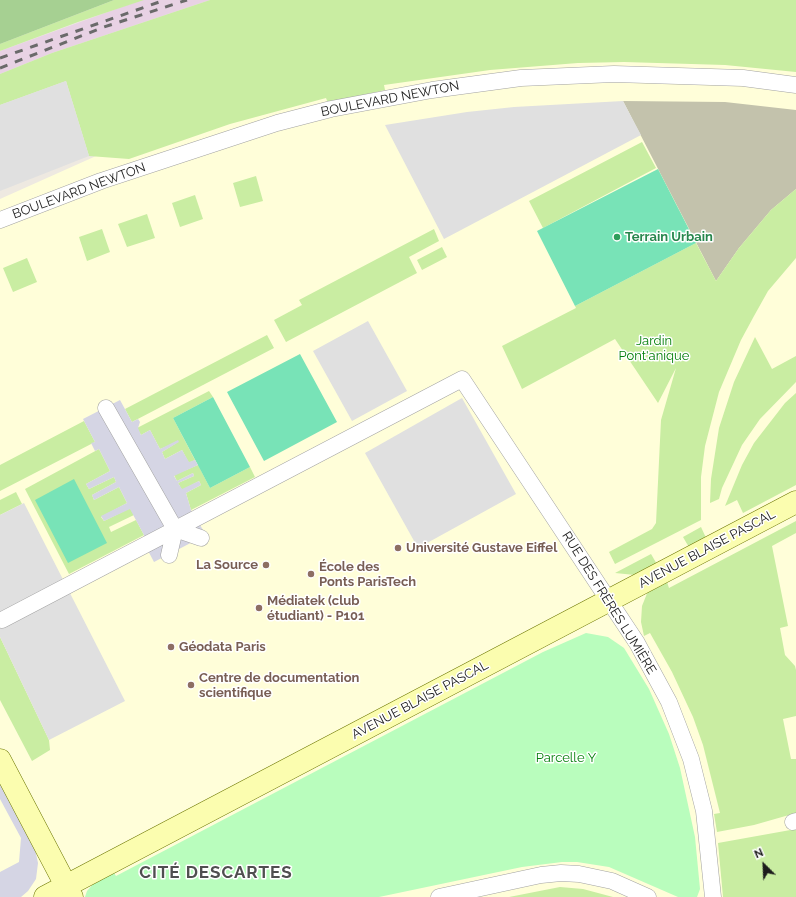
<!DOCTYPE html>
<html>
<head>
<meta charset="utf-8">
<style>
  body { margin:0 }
  #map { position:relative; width:796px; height:897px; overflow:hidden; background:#eee9e1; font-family:Raleway,sans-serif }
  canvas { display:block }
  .north { position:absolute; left:744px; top:845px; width:40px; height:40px; -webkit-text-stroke:3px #fff; paint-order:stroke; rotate:336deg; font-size:11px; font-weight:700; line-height:16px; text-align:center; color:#1c1c1c }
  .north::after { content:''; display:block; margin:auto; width:14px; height:18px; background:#1c1c1c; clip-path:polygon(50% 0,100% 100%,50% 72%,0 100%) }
</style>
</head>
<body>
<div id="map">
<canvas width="796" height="897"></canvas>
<div class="north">N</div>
</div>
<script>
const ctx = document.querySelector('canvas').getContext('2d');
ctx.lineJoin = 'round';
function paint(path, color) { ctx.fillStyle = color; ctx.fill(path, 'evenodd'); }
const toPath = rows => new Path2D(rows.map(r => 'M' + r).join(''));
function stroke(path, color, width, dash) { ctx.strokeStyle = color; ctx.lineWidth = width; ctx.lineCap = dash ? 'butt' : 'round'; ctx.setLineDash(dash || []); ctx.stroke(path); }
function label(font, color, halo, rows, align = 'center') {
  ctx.font = font + ' Raleway,sans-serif'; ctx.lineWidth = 3; ctx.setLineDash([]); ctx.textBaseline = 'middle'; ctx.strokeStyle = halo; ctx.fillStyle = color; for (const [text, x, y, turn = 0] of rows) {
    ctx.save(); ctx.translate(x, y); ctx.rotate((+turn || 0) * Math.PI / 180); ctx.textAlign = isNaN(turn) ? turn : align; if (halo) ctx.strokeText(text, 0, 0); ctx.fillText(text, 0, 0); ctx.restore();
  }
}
paint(toPath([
  [141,0,210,0,52,53,0,74,0,51]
]), '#e8d2e4');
paint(toPath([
  [796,56,796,897,0,897,0,199,105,152,392,67]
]), '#fffed9');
paint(toPath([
  [623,101,725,102,796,110,796,189,771,210,739,248,716,281]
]), '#c3c2ac');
paint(toPath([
  [114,0,144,0,78,22,0,51,0,44],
  [210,0,796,0,796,72,725,65,624,62,578,63,490,70,384,85,385,90,328,103,326,98,230,124,129,159,89,156,66,81,0,105,0,74,52,53],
  [642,142,656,168,543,228,529,201],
  [256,176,263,201,240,207,233,183],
  [796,189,796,258,768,291,754,316,741,340,719,392,705,446,701,477,701,520,615,564,609,552,652,529,656,523,661,420,676,368,658,403,615,339,522,389,502,346,576,308,575,306,696,243,716,281,739,248,771,210],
  [195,195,203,219,180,227,172,203],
  [147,214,155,238,127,247,118,224],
  [102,229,110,252,87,261,79,237],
  [434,229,439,241,409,257,417,273,286,342,274,320,302,305,299,300],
  [442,247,447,257,422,270,417,260],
  [27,258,37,282,13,292,3,268],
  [267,335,274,348,132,422,125,409],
  [755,337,772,369,796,356,796,382,760,419,742,445,722,488,719,499,710,503,711,479,719,428,734,382],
  [209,391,213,397,173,418,195,460,189,463,182,450,165,459,162,452,178,442,160,449,150,430,141,435,137,428],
  [796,393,796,485,743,513,737,500,725,506,742,465,754,443,785,403],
  [84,421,95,442,0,491,0,465],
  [99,449,110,471,86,484,89,489,114,477,116,482,92,495,94,500,119,487,127,503,101,517,104,521,130,508,134,515,109,527,111,532,136,520,144,535,69,574,25,489],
  [198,465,210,488,250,467,255,477,191,510,186,493,201,485,199,481,182,490,178,483,194,476,193,473,177,481,174,475],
  [16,492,22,504,0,515,0,500],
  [796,521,796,533,772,546,788,626,780,628,785,655,795,666,796,670,796,716,783,719,791,759,796,759,796,813,754,825,717,832,714,814,720,813,703,745,693,717,672,672,650,633,644,636,641,622,642,606,648,591,666,579,669,588],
  [701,527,707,540,690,549,683,537],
  [651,554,658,566,635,575,615,573],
  [0,637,49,740,50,750,32,761,0,700],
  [796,829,796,897,723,897,718,843],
  [560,887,583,889,613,897,509,897]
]), '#c9eda2');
paint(toPath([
  [0,0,114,0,0,44]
]), '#a6d092');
paint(toPath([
  [586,633,608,637,624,648,649,689,669,734,680,768,695,837,700,889,697,897,678,897,609,867,577,862,562,862,522,867,379,897,85,897,87,891,94,883,114,873,116,876,543,652]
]), '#b9fdbd');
paint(toPath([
  [658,169,696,243,575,306,537,231],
  [300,354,337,422,264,461,227,392],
  [213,397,250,467,210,488,173,418],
  [74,479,107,543,68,563,35,500]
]), '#78e3b7');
paint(toPath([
  [66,81,89,156,0,191,0,105],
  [623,101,641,135,444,239,385,125,467,112,514,107],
  [368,321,407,391,352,421,313,351],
  [462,398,516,494,418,548,365,453],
  [24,503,125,701,49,740,0,637,0,515]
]), '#e0e0e0');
paint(toPath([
  [120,400,132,422,138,419,140,422,138,428,141,435,150,430,160,449,178,440,179,442,162,452,165,459,182,450,189,462,195,460,198,465,174,476,177,481,193,473,194,476,178,483,182,489,199,481,201,485,186,493,191,510,206,535,154,562,145,545,144,535,130,509,104,521,101,516,127,503,119,487,94,500,92,495,116,482,114,477,89,489,86,484,110,471,99,449,95,451,91,443,95,442,83,419],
  [0,781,35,849,38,863,36,879,28,891,21,897,0,897,0,872,19,862,21,838,0,799]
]), '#d5d5e4');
const street = toPath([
  [0,220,101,181,277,123,331,109,432,90,521,78,614,74,743,78,796,85],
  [106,408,175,529,169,555],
  [175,529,201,538],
  [2,620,462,379,637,643,669,702,691,759,704,811,713,897],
  [793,822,796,821],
  [439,897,541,875,561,873,579,874,612,881,648,897]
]);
const secondary = toPath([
  [0,760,72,897],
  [45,897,796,502]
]);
stroke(street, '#a3a3a3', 17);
stroke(secondary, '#6c7600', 23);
stroke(street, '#fff', 16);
stroke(secondary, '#fbfdaf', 22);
stroke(toPath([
  [0,58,165,0],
  [0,68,104,27,187,0]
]), '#6a6a6a', 3, [8, 8]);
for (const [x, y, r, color] of [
  [617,237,4,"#2e9e5b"],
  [398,548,4,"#8d6e63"],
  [266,565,4,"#8d6e63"],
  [311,574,4,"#8d6e63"],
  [259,608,4,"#8d6e63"],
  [171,647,4,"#8d6e63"],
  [191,685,4,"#8d6e63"]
]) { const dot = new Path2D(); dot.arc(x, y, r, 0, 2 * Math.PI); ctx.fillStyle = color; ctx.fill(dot); stroke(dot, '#fff', 1.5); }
label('13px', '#1c1c1c', '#fff', [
  ["BOULEVARD NEWTON",390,99,-11],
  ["BOULEVARD NEWTON",79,191,-20],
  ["AVENUE BLAISE PASCAL",707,549,-28],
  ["RUE DES FRÈRES LUMIÈRE",609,603,58],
  ["AVENUE BLAISE PASCAL",420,700,-28]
]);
label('bold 13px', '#27864d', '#fff', [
  ["Terrain Urbain",625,237]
], 'left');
label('13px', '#047f0b', '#fff', [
  ["Jardin",654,341],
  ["Pont'anique",654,356],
  ["Parcelle Y",566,758]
]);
label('bold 13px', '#785e54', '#fff', [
  ["Université Gustave Eiffel",406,548],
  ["La Source",258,565,"right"],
  ["École des",319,567],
  ["Ponts ParisTech",319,582],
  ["Médiatek (club",267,601],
  ["étudiant) - P101",267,616],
  ["Géodata Paris",179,647],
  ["Centre de documentation",199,678],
  ["scientifique",199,693]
], 'left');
ctx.letterSpacing = '1px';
label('bold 17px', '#4f4f4f', '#fff', [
  ["CITÉ DESCARTES",216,873]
]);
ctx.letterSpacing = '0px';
</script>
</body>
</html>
